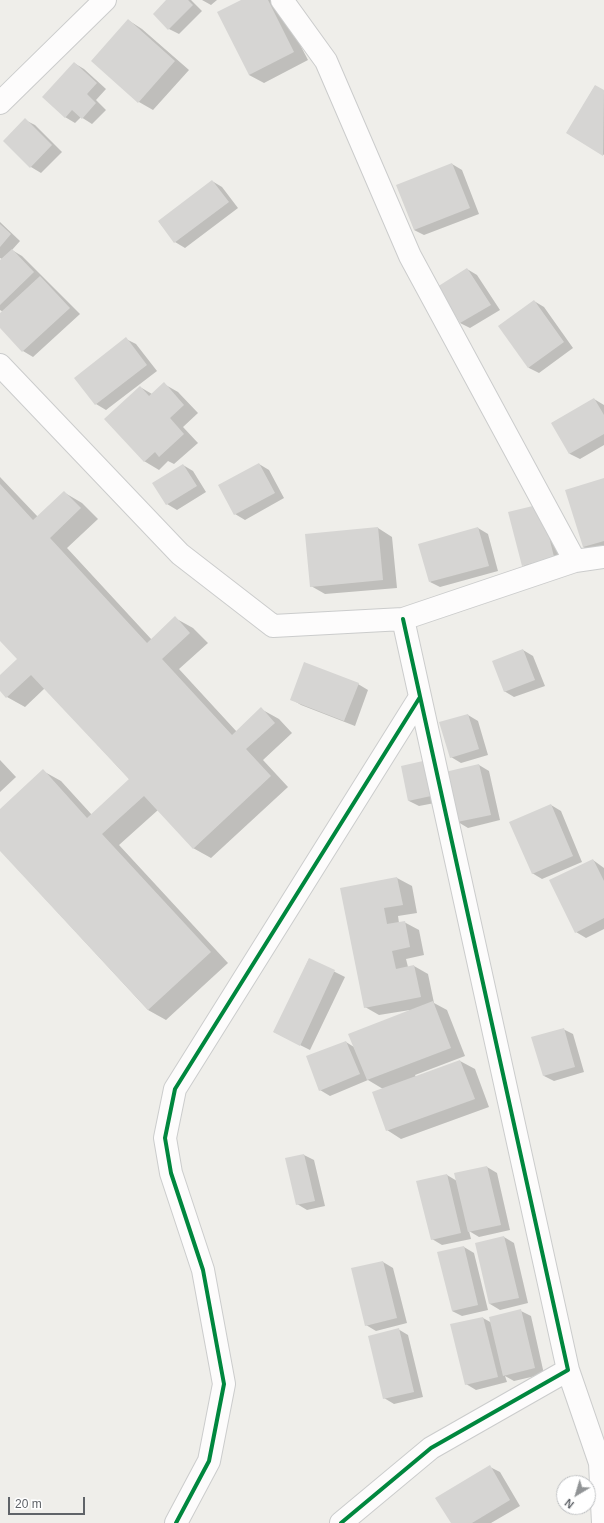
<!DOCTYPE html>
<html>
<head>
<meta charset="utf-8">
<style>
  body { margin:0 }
  #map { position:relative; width:604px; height:1523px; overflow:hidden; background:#efeeea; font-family:Arial,sans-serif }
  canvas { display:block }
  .north { position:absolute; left:556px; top:1475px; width:40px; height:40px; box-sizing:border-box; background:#fff; border:1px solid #bfc1c3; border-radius:50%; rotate:218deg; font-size:11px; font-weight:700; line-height:16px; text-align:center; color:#5f6368 }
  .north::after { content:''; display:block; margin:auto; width:14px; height:18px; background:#919496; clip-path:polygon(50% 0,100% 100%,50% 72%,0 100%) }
  .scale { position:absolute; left:8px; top:1497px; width:77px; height:18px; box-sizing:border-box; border:2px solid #5f6368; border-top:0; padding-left:5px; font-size:12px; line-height:14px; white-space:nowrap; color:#5f6368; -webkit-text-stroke:3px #fff; paint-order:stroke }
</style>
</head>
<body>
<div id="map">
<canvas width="604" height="1523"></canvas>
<div class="north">N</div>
<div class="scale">20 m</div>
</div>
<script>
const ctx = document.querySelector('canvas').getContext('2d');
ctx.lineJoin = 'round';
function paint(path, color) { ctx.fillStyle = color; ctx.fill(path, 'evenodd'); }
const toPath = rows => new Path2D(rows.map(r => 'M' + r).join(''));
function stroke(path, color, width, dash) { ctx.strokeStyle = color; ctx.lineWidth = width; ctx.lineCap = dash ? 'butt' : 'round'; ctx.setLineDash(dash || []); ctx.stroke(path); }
paint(toPath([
  [168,0,191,0,202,11,179,34,169,29],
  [202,0,217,0,211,5],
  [243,0,277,0,308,60,264,83,249,75],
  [128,20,142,29,189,70,153,110,139,102],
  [74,63,84,69,106,89,96,100,106,110,92,124,81,117,75,123,65,117],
  [595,86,604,91,604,155,567,133],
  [25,120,35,125,62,152,41,173,31,167,4,141],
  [452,164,462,170,479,214,424,235,414,230],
  [212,181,222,187,238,208,185,248,175,242,159,222],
  [0,222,20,241,12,250,22,256,80,314,33,357,23,351,0,327,0,314,3,312,0,310,0,261,2,259,0,258],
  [467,269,477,275,500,310,470,328,460,323],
  [534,301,544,307,573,348,539,373,529,368,499,326],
  [126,339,136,344,157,371,106,410,96,404,75,378],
  [164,384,178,392,198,413,183,427,198,443,174,464,168,461,159,470,144,461,140,387,152,394],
  [594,399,604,405,604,445,580,459,570,454,552,423],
  [259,464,269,470,284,498,245,520,235,514],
  [183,465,193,471,206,492,177,510,167,504],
  [0,477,38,517,65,493,82,503,98,519,67,548,152,640,175,618,193,628,208,643,179,669,237,732,261,709,279,719,292,733,263,760,288,787,211,858,193,848,158,810,119,845,228,963,166,1020,148,1010,0,850,0,810,43,771,61,781,92,815,130,780,45,688,25,707,7,697,0,690,0,677,19,659,0,639],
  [604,479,604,553,598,555,583,547],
  [541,505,564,563,533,571,523,565],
  [378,528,392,537,397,588,325,594,311,586],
  [478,528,488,534,498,571,440,587,430,582],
  [523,650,533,656,545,686,514,697,504,691],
  [358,684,368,690,355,726,301,705,291,699],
  [468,715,478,721,488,755,461,763,451,757],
  [0,760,16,777,0,792],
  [479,765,489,771,500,820,468,828,458,822],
  [402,766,440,802,419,806,409,801],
  [551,805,561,811,582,862,542,879,532,873],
  [593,860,604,868,604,929,586,938,576,932],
  [397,878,412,886,417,913,398,916,399,923,404,922,419,930,424,955,406,959,408,967,414,966,428,974,434,1003,447,1010,465,1056,415,1075,416,1077,460,1061,475,1069,489,1107,401,1139,387,1130,383,1089,368,1080,330,1096,320,1090,346,1042,354,1047,410,1010,379,1015,365,1007,342,889],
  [309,959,345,977,310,1050,274,1032],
  [563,1029,573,1034,584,1072,554,1081,544,1076],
  [304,1155,314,1160,325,1206,307,1210,297,1204],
  [487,1167,497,1173,510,1230,479,1237,469,1231,471,1239,442,1245,432,1239,447,1175,457,1181],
  [504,1237,514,1243,528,1303,500,1310,490,1304,476,1244],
  [464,1247,474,1253,488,1310,462,1316,452,1311],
  [383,1262,393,1268,407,1323,376,1331,366,1325],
  [521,1311,531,1316,544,1374,514,1381,505,1376,507,1382,476,1390,466,1384,483,1318,492,1323],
  [398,1329,408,1335,423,1397,394,1404,384,1398],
  [490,1467,500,1472,520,1506,491,1523,452,1523]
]), '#0003');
paint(toPath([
  [166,0,188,0,193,5,168,30,153,14],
  [241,0,268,0,294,52,249,75,217,12],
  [128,19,175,61,138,103,91,61],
  [74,62,97,83,87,94,96,103,82,119,72,110,65,118,42,97],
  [595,85,604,90,603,156,566,133],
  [25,118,52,145,30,168,3,141],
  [452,163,470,208,414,230,396,185],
  [212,180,229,202,174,243,158,221],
  [0,224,11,234,0,247],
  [12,249,34,272,0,305,0,260],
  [467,268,491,305,460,323,437,287],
  [40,276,70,308,22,352,0,328,0,313],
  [534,300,564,342,528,368,498,326],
  [126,337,147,365,95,405,74,378],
  [164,382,184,405,170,418,184,434,159,457,155,452,144,462,104,419,140,386,149,396],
  [594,398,604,415,604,434,569,454,551,423],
  [259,463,275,493,234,515,218,485],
  [183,464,197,486,166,505,152,483],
  [604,478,604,541,583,547,565,490],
  [0,484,33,520,64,491,81,508,50,538,147,643,175,616,190,633,162,659,232,735,261,707,275,723,246,749,271,776,193,849,144,796,102,834,211,952,148,1010,0,851,0,809,43,769,87,818,129,779,31,675,6,698,0,691,0,675,17,659,0,641],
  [541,504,554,557,522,566,508,512],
  [378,527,383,580,310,587,305,534],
  [478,527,489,566,429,582,418,544],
  [523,649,535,680,504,692,492,661],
  [304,662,359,683,344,721,290,700],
  [468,714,479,749,450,758,439,722],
  [423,761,431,796,408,801,401,766],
  [479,764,491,815,457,822,445,772],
  [551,804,573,856,532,874,509,822],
  [593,859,604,881,604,918,575,933,549,880],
  [397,877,403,905,384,908,387,924,405,921,410,947,392,951,396,969,414,965,421,997,364,1008,340,888],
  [309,958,335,970,300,1046,273,1032],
  [433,1001,451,1048,367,1080,348,1034],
  [564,1028,575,1067,543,1076,531,1037],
  [346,1041,360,1074,319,1091,306,1056],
  [460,1060,475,1099,386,1131,372,1092],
  [304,1154,315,1201,296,1205,285,1158],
  [487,1166,501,1225,468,1232,454,1173],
  [447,1174,461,1233,431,1240,416,1181],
  [504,1236,519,1298,489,1304,475,1243],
  [464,1246,478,1305,452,1311,437,1252],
  [383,1261,397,1318,365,1326,351,1268],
  [521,1309,535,1368,503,1376,489,1317],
  [483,1317,498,1377,465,1385,450,1324],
  [399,1328,414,1392,383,1399,368,1336],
  [490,1465,510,1500,472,1523,451,1523,435,1498]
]), '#d6d5d3');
const street = toPath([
  [282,0,326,61,410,256,575,561],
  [0,103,105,0],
  [0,365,180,554,273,626,403,619,575,561,604,557],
  [568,1370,600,1463,603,1523],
  [176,1523,209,1461,224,1384,203,1270,171,1173,165,1138,175,1089,420,697],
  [341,1523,431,1448,568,1370,403,619]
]);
stroke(street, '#cbcccc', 24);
stroke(street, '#fdfcfc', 22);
stroke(toPath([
  [176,1523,209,1461,224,1384,203,1270,171,1173,165,1138,175,1089,420,697],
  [341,1523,431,1448,568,1370,403,619]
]), '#00873e', 4);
</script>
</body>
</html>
